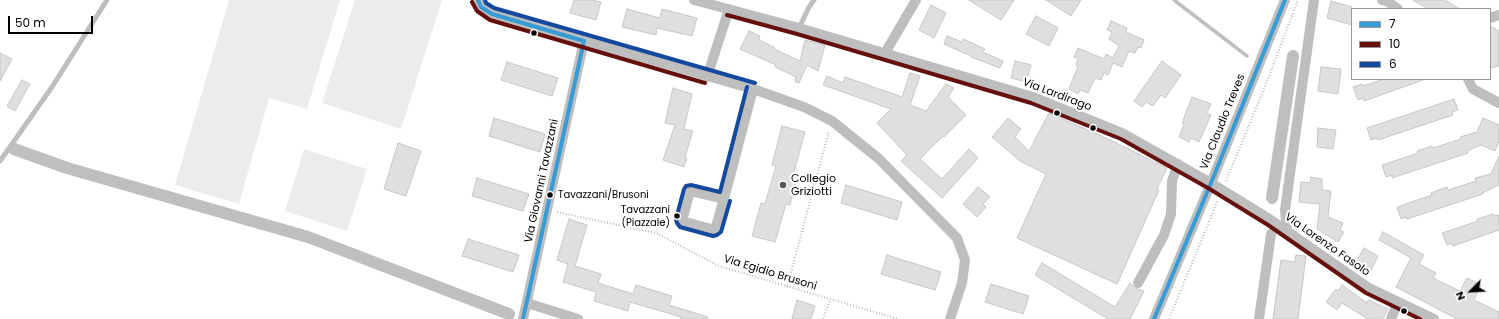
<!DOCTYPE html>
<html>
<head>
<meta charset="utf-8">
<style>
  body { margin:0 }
  #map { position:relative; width:1499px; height:319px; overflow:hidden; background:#fff; font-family:Poppins,sans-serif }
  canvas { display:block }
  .legend { position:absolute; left:1351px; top:8px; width:140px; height:72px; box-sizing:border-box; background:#fff; border:1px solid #999; margin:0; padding:5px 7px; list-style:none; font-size:12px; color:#000 }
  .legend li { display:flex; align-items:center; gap:8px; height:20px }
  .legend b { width:20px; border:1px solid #999 }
  .north { position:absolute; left:1451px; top:271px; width:40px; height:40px; -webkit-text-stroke:3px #fff; paint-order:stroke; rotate:246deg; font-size:11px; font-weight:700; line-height:16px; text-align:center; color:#000 }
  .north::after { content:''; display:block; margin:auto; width:14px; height:18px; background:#000; clip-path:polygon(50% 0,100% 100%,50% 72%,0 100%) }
  .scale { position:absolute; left:8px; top:16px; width:85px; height:18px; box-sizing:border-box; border:2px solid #000; border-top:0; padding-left:5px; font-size:12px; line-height:14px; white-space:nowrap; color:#000; -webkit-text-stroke:3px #fff; paint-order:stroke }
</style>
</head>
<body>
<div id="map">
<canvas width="1499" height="319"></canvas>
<ul class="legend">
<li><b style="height:5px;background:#379cd6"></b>7</li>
<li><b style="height:5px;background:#66100d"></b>10</li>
<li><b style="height:5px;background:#13499f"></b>6</li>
</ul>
<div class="north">N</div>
<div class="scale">50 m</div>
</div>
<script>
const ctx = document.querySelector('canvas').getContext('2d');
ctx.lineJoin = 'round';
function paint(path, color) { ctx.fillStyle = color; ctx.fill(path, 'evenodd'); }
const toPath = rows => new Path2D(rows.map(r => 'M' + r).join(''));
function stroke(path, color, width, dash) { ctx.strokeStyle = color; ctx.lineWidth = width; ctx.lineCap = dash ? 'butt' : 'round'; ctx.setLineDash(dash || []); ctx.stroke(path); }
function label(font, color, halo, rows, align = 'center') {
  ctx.font = font + ' Poppins,sans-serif'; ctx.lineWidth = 4; ctx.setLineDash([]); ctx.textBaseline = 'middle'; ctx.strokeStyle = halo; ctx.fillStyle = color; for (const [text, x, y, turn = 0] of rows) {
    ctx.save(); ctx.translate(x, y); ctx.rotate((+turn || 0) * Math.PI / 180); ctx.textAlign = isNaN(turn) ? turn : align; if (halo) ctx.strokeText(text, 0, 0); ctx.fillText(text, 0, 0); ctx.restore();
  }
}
paint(toPath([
  [229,0,340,0,307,109,269,98,239,204,175,185],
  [355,0,442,0,401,129,322,103],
  [304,149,367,169,347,231,285,211]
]), '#ececec');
stroke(toPath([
  [1174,0,1247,56]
]), '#bfbfbf', 3.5);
stroke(toPath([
  [14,149,67,168,308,237,509,314],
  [1272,198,1293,56]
]), '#bfbfbf', 12);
const building = toPath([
  [574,0,592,0,601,2,596,20,570,13,574,0],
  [969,0,1014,0,1001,20,969,0],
  [1046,0,1081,0,1071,16,1046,0],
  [1413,0,1445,0,1460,9,1428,9,1413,0],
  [1331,1,1352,7,1352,25,1327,18,1331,1],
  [931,5,946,13,934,38,919,30,931,5],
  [627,9,660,18,662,9,697,18,692,36,657,28,656,35,622,27,627,9],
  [1036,16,1058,28,1049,46,1026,34,1036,16],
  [1111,21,1127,28,1126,32,1144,40,1141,48,1138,47,1135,53,1129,51,1122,67,1113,63,1108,75,1104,73,1101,80,1095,78,1088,93,1080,90,1078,94,1069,89,1078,66,1076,65,1078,59,1074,57,1078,48,1104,59,1106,54,1113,58,1119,46,1109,39,1112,32,1107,30,1111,21],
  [1490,26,1499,31,1499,66,1490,68,1490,26],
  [749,31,760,36,759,40,774,47,774,49,800,61,805,40,825,45,818,71,807,65,799,83,795,82,796,77,775,67,776,65,740,49,749,31],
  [947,36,962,42,963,39,985,49,983,52,1003,61,1000,68,971,57,971,56,944,44,947,36],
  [0,53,12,59,0,81,0,53],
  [1015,61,1031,65,1026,82,1011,78,1015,61],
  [1162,61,1181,75,1165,98,1161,95,1153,106,1146,102,1142,107,1134,101,1162,61],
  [507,62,558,78,552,96,501,80,507,62],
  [1321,67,1341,69,1338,94,1318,91,1321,67],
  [910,73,920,76,910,105,926,111,946,84,954,88,948,97,966,115,944,137,943,136,920,159,942,179,969,149,978,158,942,198,901,161,907,155,877,123,891,109,823,85,827,76,843,83,845,77,902,97,910,73],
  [1384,79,1422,79,1423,80,1364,101,1363,98,1358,100,1353,87,1362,84,1363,86,1384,79],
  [22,80,30,84,15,111,7,106,22,80],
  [673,88,692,94,684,129,693,131,685,157,687,158,684,167,663,160,675,125,665,123,673,88],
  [1192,97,1211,104,1207,113,1211,115,1199,142,1191,138,1189,142,1179,137,1184,124,1182,123,1192,97],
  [1454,99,1458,110,1452,112,1453,115,1378,140,1377,138,1371,140,1367,128,1454,99],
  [1049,113,1106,138,1167,168,1157,189,1159,190,1117,284,1017,238,1046,174,1020,161,992,137,1008,118,1021,129,1015,137,1029,151,1049,113],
  [494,118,545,134,540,152,489,136,494,118],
  [1483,118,1499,125,1499,141,1495,151,1481,145,1467,151,1468,153,1392,178,1392,175,1386,177,1382,165,1418,153,1417,151,1432,146,1433,148,1461,139,1460,137,1477,132,1483,118],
  [782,126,805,132,794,172,798,174,790,205,786,204,775,242,752,236,761,203,765,204,776,166,772,165,782,126],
  [1318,128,1336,130,1333,149,1317,147,1318,128],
  [398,143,421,151,406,196,384,189,398,143],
  [1499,156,1499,185,1482,193,1483,194,1407,219,1406,217,1401,219,1397,207,1432,195,1431,193,1447,187,1448,190,1476,181,1475,178,1491,174,1499,156],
  [1311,177,1322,179,1322,190,1331,191,1328,217,1343,223,1340,230,1344,232,1338,242,1317,229,1320,204,1299,202,1301,182,1310,183,1311,177],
  [477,178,529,194,523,211,472,196,477,178],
  [846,185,902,202,897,220,841,203,846,185],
  [978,187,990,197,983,204,986,207,977,217,963,204,978,187],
  [1493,214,1494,216,1499,215,1499,230,1453,246,1452,243,1447,245,1442,233,1478,221,1477,219,1493,214],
  [569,219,587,225,575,266,601,274,598,283,633,294,636,285,672,296,669,305,708,317,708,319,680,319,681,317,630,302,628,311,594,301,596,292,563,282,568,264,557,260,569,219],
  [1383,232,1424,255,1419,264,1436,273,1433,278,1460,291,1467,278,1481,285,1474,300,1499,312,1499,319,1457,319,1396,287,1411,258,1379,240,1383,232],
  [468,239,519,255,513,272,462,256,468,239],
  [1364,248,1378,256,1370,272,1355,264,1364,248],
  [887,255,941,272,935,290,881,274,887,255],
  [1296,255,1306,256,1298,319,1273,319,1281,260,1295,262,1296,255],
  [1042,263,1115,307,1130,283,1135,288,1144,291,1130,319,1108,319,1035,275,1042,263],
  [991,284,1029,296,1023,314,985,302,991,284],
  [1342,285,1367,303,1368,300,1388,309,1383,319,1368,319,1342,303,1337,310,1326,302,1336,289,1338,291,1342,285],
  [797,300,815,306,811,319,792,319,797,300]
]);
paint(building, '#dfdfdf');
stroke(building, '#c7c7c7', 1);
stroke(toPath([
  [1226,181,1264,89,1298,0],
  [557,212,656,233,719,266,898,319],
  [787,287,829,131],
  [823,319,830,300],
  [1169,319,1218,200]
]), '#b9b9b9', 2, [1, 2]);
stroke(toPath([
  [799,28,809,7,814,0],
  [0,161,52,87,107,0]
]), '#bebebe', 5);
stroke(toPath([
  [478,0,481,7,492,14,753,89,804,107,832,121,878,158,957,238,965,260,962,283,950,319],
  [694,0,799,28,1033,97,1124,134,1211,183,1271,220,1369,288,1434,319],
  [1382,0,1387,1,1398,9],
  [1490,18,1499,15],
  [885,53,916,0],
  [707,77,729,9],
  [1468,79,1473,89,1499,103],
  [724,199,715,230,682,221,690,191,724,199,753,89],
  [1287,231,1285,210,1314,0],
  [1138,283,1164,235,1171,214,1172,181,1178,164],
  [527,303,578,319],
  [523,319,584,41],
  [1154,319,1211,183,1285,0],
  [1259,319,1271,234],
  [1391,319,1398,302]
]), '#bebebe', 10);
stroke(toPath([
  [478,0,481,7,492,14,584,41],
  [523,319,584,41],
  [1154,319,1211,183,1285,0]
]), '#379cd6', 4);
stroke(toPath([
  [472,2,477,11,490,20,705,83],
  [727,15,797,34,1031,103,1121,139,1208,188,1268,225,1366,293,1420,319]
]), '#66100d', 4);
stroke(toPath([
  [485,0,486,3,494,8,755,83],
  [730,201,721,232,717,235,713,236,680,227,677,223,676,219,684,189,686,186,691,185,720,192,747,87]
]), '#13499f', 4);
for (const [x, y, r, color] of [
  [534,33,3.5,"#000"],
  [1057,113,3.5,"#000"],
  [1093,128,3.5,"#000"],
  [783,185,4,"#595959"],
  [550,195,3.5,"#000"],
  [677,216,3.5,"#000"],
  [1404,311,3.5,"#000"]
]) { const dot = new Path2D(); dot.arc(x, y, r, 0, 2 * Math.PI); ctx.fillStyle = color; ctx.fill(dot); stroke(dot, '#fff', 1.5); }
label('10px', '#000', '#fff', [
  ["Tavazzani/Brusoni",558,195],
  ["Tavazzani",670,210,"right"],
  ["(Piazzale)",670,223,"right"]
], 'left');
label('11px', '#000', '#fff', [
  ["Via Lardirago",1057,95,21],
  ["Via Claudio Treves",1223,122,-68],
  ["Via Giovanni Tavazzani",542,181,-78],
  ["Via Lorenzo Fasolo",1327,245,35],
  ["Via Egidio Brusoni",770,273,17]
]);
label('11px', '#000', '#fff', [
  ["Collegio",791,179],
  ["Griziotti",791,192]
], 'left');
</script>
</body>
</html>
